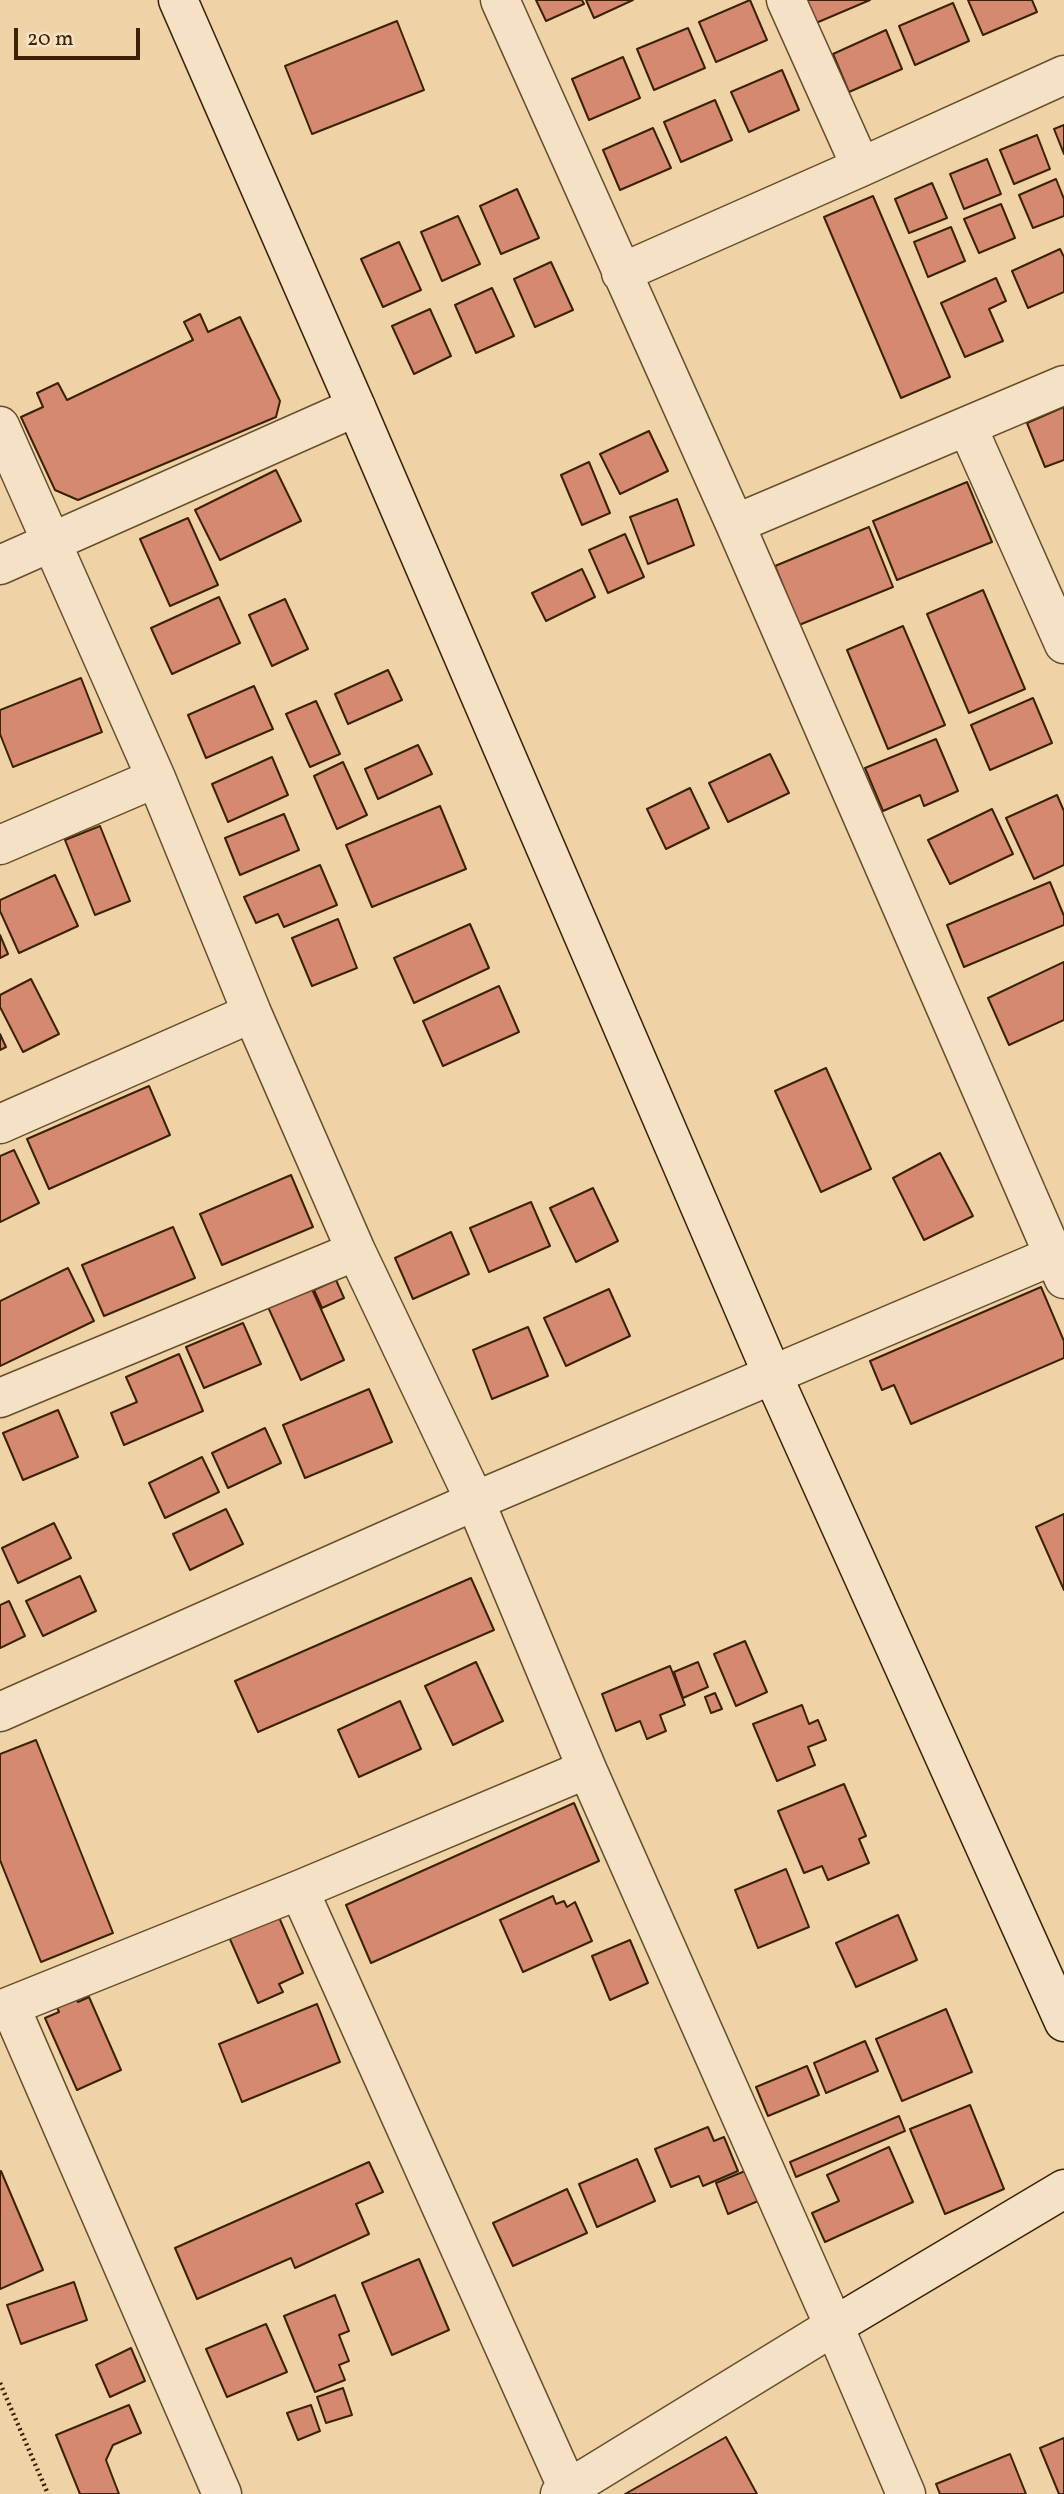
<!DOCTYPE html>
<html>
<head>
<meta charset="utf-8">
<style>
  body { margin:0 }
  #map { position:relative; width:1064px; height:2494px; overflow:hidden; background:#efd3a7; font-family:Vollkorn,serif }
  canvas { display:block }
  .scale { position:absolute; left:14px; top:28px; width:126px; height:32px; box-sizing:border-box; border:4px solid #3a2202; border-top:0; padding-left:9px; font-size:21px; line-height:24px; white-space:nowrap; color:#3a2202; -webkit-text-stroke:5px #f5e2c6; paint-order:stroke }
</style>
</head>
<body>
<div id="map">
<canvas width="1064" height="2494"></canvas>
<div class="scale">20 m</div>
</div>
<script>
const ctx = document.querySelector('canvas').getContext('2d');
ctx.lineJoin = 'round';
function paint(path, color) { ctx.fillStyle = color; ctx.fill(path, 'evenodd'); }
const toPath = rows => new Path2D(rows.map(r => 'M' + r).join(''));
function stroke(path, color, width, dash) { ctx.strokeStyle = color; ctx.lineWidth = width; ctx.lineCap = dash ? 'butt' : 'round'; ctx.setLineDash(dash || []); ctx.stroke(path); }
const building = toPath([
  [536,0,582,0,584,4,546,21,536,0],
  [586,0,633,0,594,18,586,0],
  [750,0,767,40,716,62,699,22,750,0],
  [806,0,870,0,816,23,806,0],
  [968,0,1032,0,1037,12,983,35,968,0],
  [953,3,969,41,915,65,899,26,953,3],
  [397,21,424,90,312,134,285,66,397,21],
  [688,28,705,68,654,90,637,49,688,28],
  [886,30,902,69,849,92,833,54,886,30],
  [623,57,640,98,589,120,572,79,623,57],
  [782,70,799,110,749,132,731,92,782,70],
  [715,100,732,140,681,162,664,122,715,100],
  [1064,125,1064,154,1054,129,1064,125],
  [653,128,671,168,620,190,603,150,653,128],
  [1037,135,1050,169,1014,184,1000,150,1037,135],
  [987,159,1001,194,964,209,950,174,987,159],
  [1056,179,1064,199,1064,216,1033,228,1019,195,1056,179],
  [932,183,947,218,909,233,895,199,932,183],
  [517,189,539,238,501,254,480,206,517,189],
  [873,196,950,377,901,398,824,217,873,196],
  [1001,204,1015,238,979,253,964,219,1001,204],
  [458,216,480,264,442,281,421,232,458,216],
  [951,227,965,261,928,277,914,242,951,227],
  [399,242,421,290,383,307,361,259,399,242],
  [1060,249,1064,257,1064,292,1028,308,1012,271,1060,249],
  [551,262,573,310,535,327,514,279,551,262],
  [996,278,1006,301,989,309,1003,341,965,357,941,303,996,278],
  [492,288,514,336,476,353,455,305,492,288],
  [430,309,451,356,414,374,392,326,430,309],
  [200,314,208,332,240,317,280,401,276,417,78,500,55,490,21,417,43,407,37,393,58,383,67,400,193,340,184,322,200,314],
  [1064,407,1064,460,1045,467,1027,423,1064,407],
  [649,431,668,471,620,494,600,454,649,431],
  [589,462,610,513,582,525,561,475,589,462],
  [276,470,301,521,220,560,195,510,276,470],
  [967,482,992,542,897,580,873,521,967,482],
  [677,499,694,545,648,564,630,517,677,499],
  [188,518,218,585,170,606,140,539,188,518],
  [869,527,893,587,799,625,775,566,869,527],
  [625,534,644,577,608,593,589,550,625,534],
  [582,569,595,597,546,621,532,593,582,569],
  [983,590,1025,689,969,713,927,614,983,590],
  [219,597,240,643,172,674,151,628,219,597],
  [285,599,308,649,272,666,249,615,285,599],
  [903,626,945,725,888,749,847,650,903,626],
  [388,670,402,700,348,724,335,694,388,670],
  [81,678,102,732,13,767,0,734,0,710,81,678],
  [254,686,273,729,206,758,188,715,254,686],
  [1033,698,1052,743,990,770,971,725,1033,698],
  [316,701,340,754,310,767,286,714,316,701],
  [936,739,958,791,924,806,920,795,883,811,865,768,936,739],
  [418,745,432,774,378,799,365,769,418,745],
  [770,754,789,793,728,822,709,783,770,754],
  [272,757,288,795,228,822,212,784,272,757],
  [343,762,367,815,337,829,314,776,343,762],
  [690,788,709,828,666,849,647,809,690,788],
  [1057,795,1064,811,1064,865,1034,879,1006,818,1057,795],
  [440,806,466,869,372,907,346,845,440,806],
  [992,809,1013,854,950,884,928,840,992,809],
  [284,814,299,850,240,875,225,838,284,814],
  [100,826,130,901,95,915,65,840,100,826],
  [320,865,337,905,284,927,278,914,256,923,244,897,320,865],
  [55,875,78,926,19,953,0,911,0,900,55,875],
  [1050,882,1064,916,1064,925,964,967,947,925,1050,882],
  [338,919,357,968,312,986,292,938,338,919],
  [470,924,489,968,414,1003,394,958,470,924],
  [0,935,8,954,0,958,0,935],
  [1064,962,1064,1020,1009,1045,988,998,1064,962],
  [31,979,59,1034,23,1052,0,1007,0,995,31,979],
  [499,986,519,1032,443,1066,423,1021,499,986],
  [0,1034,6,1047,0,1050,0,1034],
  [826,1068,871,1169,821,1192,775,1091,826,1068],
  [149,1086,170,1135,49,1189,27,1139,149,1086],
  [14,1150,39,1203,0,1222,0,1156,14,1150],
  [940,1153,973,1216,924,1240,893,1178,940,1153],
  [291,1175,313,1227,222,1265,200,1214,291,1175],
  [593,1188,618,1241,576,1262,550,1208,593,1188],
  [531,1202,550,1246,489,1272,470,1228,531,1202],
  [173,1227,195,1278,104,1316,82,1265,173,1227],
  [451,1232,469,1274,413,1299,395,1258,451,1232],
  [68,1268,94,1321,0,1366,0,1301,68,1268],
  [336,1280,344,1298,322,1308,314,1290,336,1280],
  [311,1287,344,1360,301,1380,268,1307,311,1287],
  [1041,1287,1064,1341,1064,1358,911,1424,894,1385,882,1390,870,1361,1041,1287],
  [609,1289,630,1336,566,1366,544,1318,609,1289],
  [243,1323,261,1364,204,1388,186,1347,243,1323],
  [528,1327,548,1376,492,1399,473,1350,528,1327],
  [179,1354,203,1411,124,1445,111,1413,137,1402,126,1377,179,1354],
  [369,1389,392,1442,305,1478,283,1425,369,1389],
  [58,1410,78,1457,23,1480,3,1433,58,1410],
  [265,1428,281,1463,228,1488,212,1453,265,1428],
  [202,1457,219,1492,165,1518,149,1483,202,1457],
  [226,1509,243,1544,190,1570,173,1534,226,1509],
  [1064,1514,1064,1590,1036,1527,1064,1514],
  [54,1523,71,1558,18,1583,2,1548,54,1523],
  [80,1576,96,1611,43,1636,26,1601,80,1576],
  [471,1578,494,1630,258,1732,235,1681,471,1578],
  [9,1601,25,1636,0,1648,0,1605,9,1601],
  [745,1641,767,1692,736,1706,714,1654,745,1641],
  [476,1662,503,1721,453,1745,425,1686,476,1662],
  [698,1662,708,1687,683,1698,674,1672,698,1662],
  [670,1666,685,1705,660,1715,666,1731,647,1739,640,1721,616,1731,602,1694,670,1666],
  [715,1693,722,1709,711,1713,705,1697,715,1693],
  [400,1701,421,1749,359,1777,338,1730,400,1701],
  [802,1705,809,1724,818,1720,826,1740,808,1747,815,1765,777,1781,753,1724,802,1705],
  [36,1740,113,1933,41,1962,0,1860,0,1754,36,1740],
  [844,1784,866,1836,859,1839,869,1863,828,1880,822,1866,804,1873,778,1811,844,1784],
  [574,1803,599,1861,371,1963,346,1905,574,1803],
  [786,1869,809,1927,758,1948,735,1890,786,1869],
  [553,1896,556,1904,564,1901,567,1907,575,1902,592,1941,523,1972,500,1920,553,1896],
  [278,1915,303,1973,279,1984,283,1992,258,2003,229,1937,278,1915],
  [898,1915,917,1960,856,1987,836,1943,898,1915],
  [630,1940,648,1983,610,2000,592,1956,630,1940],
  [75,1996,78,2002,89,1997,121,2070,77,2090,45,2018,59,2012,56,2005,75,1996],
  [317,2004,340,2062,242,2102,219,2044,317,2004],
  [946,2009,972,2072,902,2101,876,2039,946,2009],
  [865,2041,878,2071,826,2093,814,2063,865,2041],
  [807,2066,819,2095,768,2116,756,2087,807,2066],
  [970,2105,1004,2189,945,2214,910,2129,970,2105],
  [899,2116,905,2131,796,2177,790,2162,899,2116],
  [708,2127,714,2141,724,2137,738,2171,703,2186,699,2176,671,2187,655,2149,708,2127],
  [889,2147,913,2202,825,2242,812,2213,839,2201,827,2175,889,2147],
  [637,2159,655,2201,597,2227,579,2184,637,2159],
  [369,2162,383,2192,356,2204,369,2234,295,2268,291,2258,197,2299,175,2248,369,2162],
  [1,2171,43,2270,0,2289,0,2172,1,2171],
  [745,2171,758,2201,728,2214,716,2183,745,2171],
  [567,2189,587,2233,513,2266,493,2223,567,2189],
  [419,2259,449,2330,392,2355,362,2283,419,2259],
  [74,2282,87,2320,21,2344,7,2305,74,2282],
  [335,2295,349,2331,339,2335,349,2361,339,2365,345,2380,315,2392,284,2316,335,2295],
  [266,2324,287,2372,227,2397,206,2349,266,2324],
  [131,2348,145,2381,110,2397,96,2365,131,2348],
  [343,2388,352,2415,326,2423,317,2397,343,2388],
  [129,2405,141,2433,113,2445,106,2460,119,2494,80,2494,56,2435,129,2405],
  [311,2405,320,2431,298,2440,287,2413,311,2405],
  [726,2437,757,2494,625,2494,726,2437],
  [1064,2438,1064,2494,1059,2494,1040,2448,1064,2438],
  [1010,2454,1026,2494,940,2494,936,2484,1010,2454]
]);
paint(building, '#d68971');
stroke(building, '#3a2202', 2);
const street = toPath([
  [500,0,735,524,1064,1279],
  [786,0,861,167],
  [621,273,861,167,1064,75],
  [1064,385,967,426,1064,644],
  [0,426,156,778,252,1013,356,1251,475,1501,587,1769,834,2326,906,2494],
  [735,524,967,426],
  [0,565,356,407],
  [0,845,156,778],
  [0,1124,252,1013],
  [0,1398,356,1251],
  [0,1712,475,1501,1064,1251],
  [299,1890,568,2489],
  [10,2006,222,2494],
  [0,2010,299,1890,587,1769],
  [560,2494,834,2326]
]);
const secondary = toPath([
  [178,0,356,407,772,1374,1064,2022],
  [834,2326,1064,2189]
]);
stroke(street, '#674e2b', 41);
stroke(secondary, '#3a2202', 41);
stroke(toPath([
  [0,2383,48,2494]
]), '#3a2202', 4.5, [2, 3.5]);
stroke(street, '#f5e2c6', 38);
stroke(secondary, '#f5e2c6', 38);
</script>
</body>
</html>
